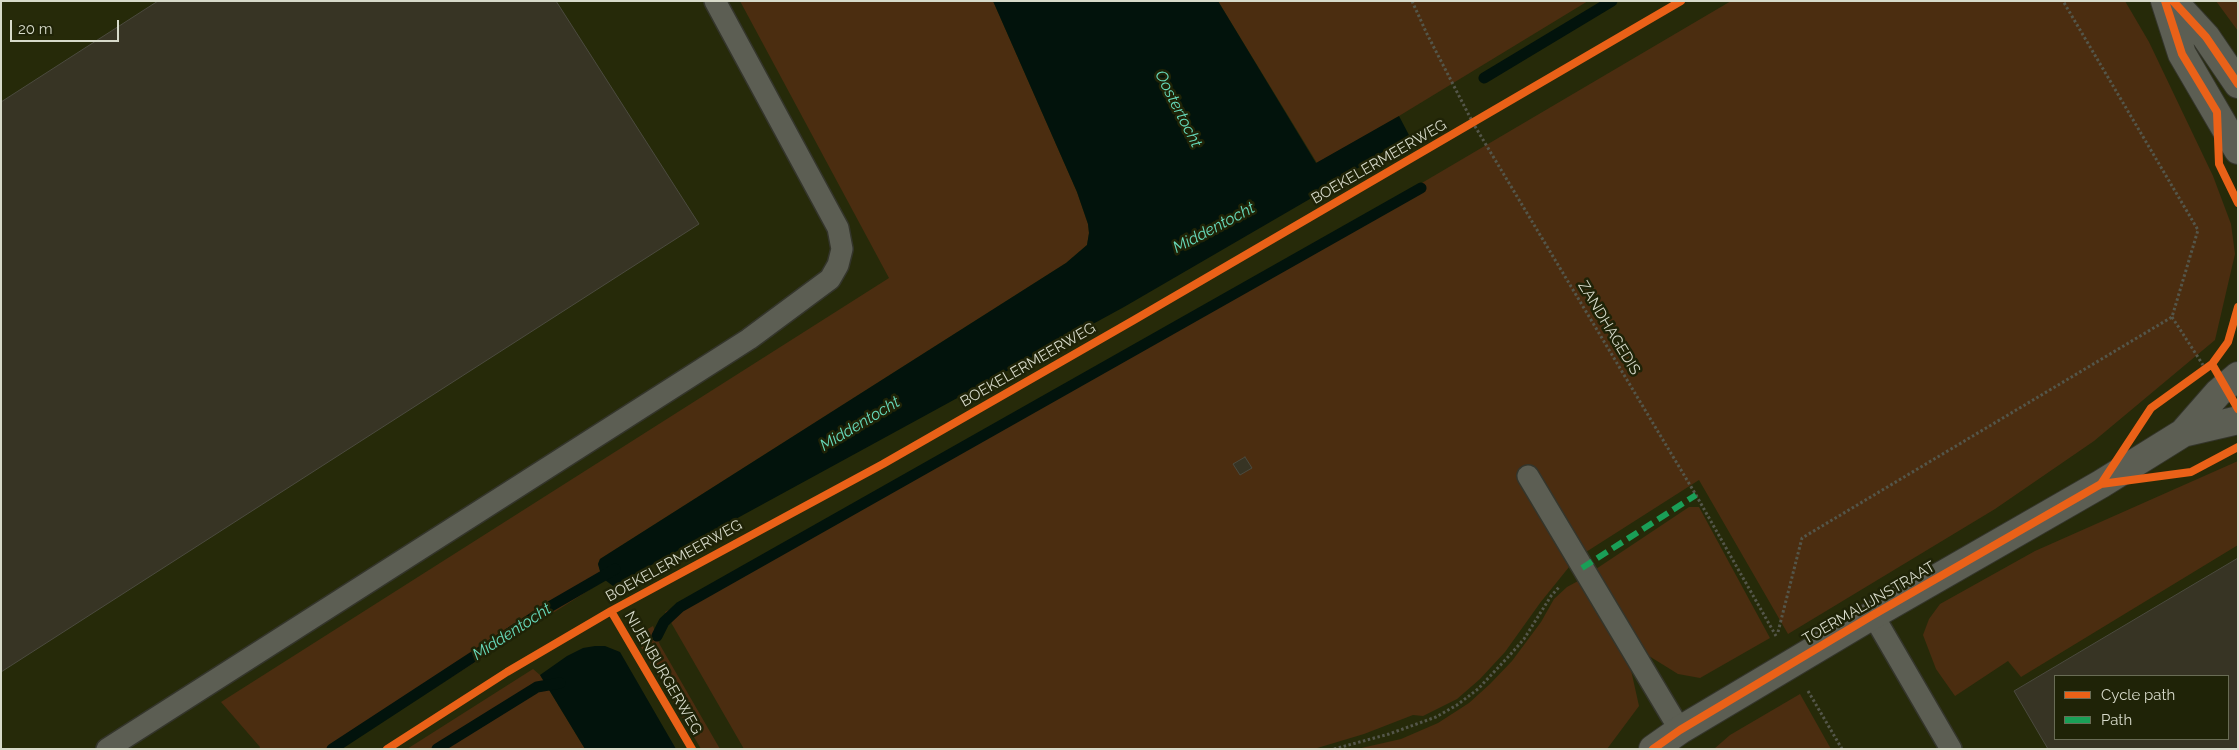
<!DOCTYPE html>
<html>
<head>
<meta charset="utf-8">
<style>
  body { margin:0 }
  #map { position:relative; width:2239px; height:750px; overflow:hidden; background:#1b1d0d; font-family:Raleway,sans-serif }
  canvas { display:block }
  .frame { position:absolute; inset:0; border:2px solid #d7daca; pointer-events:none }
  .legend { position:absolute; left:2054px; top:675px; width:175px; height:65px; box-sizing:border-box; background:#1f2307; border:1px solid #696c55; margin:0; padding:6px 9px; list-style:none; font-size:15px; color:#d7daca }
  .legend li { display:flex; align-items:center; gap:10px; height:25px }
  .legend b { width:25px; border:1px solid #696c55 }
  .scale { position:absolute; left:10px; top:20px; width:109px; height:22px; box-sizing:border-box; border:2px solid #d7daca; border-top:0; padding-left:6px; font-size:15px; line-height:18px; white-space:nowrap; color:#d7daca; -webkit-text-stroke:4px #1f2307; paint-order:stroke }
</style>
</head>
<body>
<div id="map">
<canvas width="2239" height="750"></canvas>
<div class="frame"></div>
<ul class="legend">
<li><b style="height:6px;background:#ea6118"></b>Cycle path</li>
<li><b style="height:6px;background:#1a9f57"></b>Path</li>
</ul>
<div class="scale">20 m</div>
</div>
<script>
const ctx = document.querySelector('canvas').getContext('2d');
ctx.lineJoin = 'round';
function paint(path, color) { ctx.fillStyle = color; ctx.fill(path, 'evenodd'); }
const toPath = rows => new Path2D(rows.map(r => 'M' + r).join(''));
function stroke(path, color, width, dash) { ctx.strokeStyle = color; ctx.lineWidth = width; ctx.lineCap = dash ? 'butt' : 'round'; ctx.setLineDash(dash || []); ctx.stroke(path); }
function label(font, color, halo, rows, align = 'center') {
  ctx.font = font + ' Raleway,sans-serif'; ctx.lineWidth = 5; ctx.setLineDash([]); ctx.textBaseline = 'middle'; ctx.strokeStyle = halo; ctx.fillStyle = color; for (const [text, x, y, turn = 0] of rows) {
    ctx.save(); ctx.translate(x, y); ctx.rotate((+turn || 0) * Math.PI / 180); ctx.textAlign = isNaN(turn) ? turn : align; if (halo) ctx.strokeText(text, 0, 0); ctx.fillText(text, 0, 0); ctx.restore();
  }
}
paint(toPath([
  [1,1,2238,1,2238,749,1,749],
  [2055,676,2228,676,2228,739,2055,739]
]), '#262a09');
paint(toPath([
  [740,1,993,1,1077,192,1088,224,1089,233,1087,245,1066,263,600,559,598,564,600,571,605,580,338,749,259,749,260,747,221,702,889,278],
  [1218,1,1588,1,1399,116,1317,163],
  [1731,1,2125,1,2149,42,2213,176,2231,224,2235,254,2215,340,2094,441,1995,509,1788,634,1699,480,1586,552,1533,466,1516,476,1569,567,1540,603,1505,652,1480,679,1457,699,1423,716,1413,715,1364,734,1314,749,744,749,665,612,1381,207],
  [2216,1,2238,1,2238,31],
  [2238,461,2238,545,2021,677,2008,661,1955,696,1936,669,1923,635,1929,619,1940,604,2035,551],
  [1689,507,1699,507,1770,638,1700,678,1678,674,1649,656,1596,569],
  [1578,581,1631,670,1639,706,1607,749,1357,749,1401,739,1438,723,1469,703,1490,684,1512,661,1541,622,1554,599,1567,587],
  [653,626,660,645,720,749,701,749,641,647,637,635],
  [533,669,540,675,585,749,407,749],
  [1800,694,1831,749,1714,749,1730,735]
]), '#4b2d10');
paint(toPath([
  [993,1,1218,1,1316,163,1399,116,1409,135,1315,196,1124,307,613,586,605,580,600,571,598,564,600,559,1066,263,1087,245,1089,233,1088,224,1077,192],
  [595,646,605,646,620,652,676,749,585,749,540,675,567,656,583,648]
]), '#02130c');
stroke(toPath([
  [1484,78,1612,1],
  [657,636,664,622,680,607,1421,188],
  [332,749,551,606,615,569],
  [437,749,537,687,560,683]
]), '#02130c', 11);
const building = toPath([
  [158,1,556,1,699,224,1,672,1,102,158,1],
  [1245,457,1252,468,1240,475,1233,464,1245,457],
  [2238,558,2238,749,2048,749,2014,691,2238,558],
  [2055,676,2228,676,2228,739,2055,739,2055,676]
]);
paint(building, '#373424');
stroke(building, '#4b4a3e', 1);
const lane = toPath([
  [1528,476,1680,730],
  [1873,615,1951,749],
  [107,749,749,339,830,279,838,265,842,249,838,228,715,1]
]);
const secondary = toPath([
  [2165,1,2182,54,2238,150],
  [2173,1,2206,37,2238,84],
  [2183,433,2238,420],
  [1653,749,1680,730,1873,615,2101,484,2183,433,2218,393,2238,376]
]);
stroke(lane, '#34352b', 24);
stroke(secondary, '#34352b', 30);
stroke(toPath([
  [1412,1,1427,34,1473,123,1696,495,1776,636],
  [2172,317,2203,365],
  [1778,632,1802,538,2172,317,2198,230,2063,1],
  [1808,691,1842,749],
  [1334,749,1389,734,1436,717,1457,705,1478,689,1509,656,1524,639,1551,596,1560,586]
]), '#54564a', 3, [2.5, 2.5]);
stroke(lane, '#5c5e53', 21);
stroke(secondary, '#5c5e53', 28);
stroke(toPath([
  [1582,568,1696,495]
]), '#1a9f57', 6, [12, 6]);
stroke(toPath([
  [2165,1,2182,54,2217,112,2219,164,2238,203],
  [2173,1,2206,37,2238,84],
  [2238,307,2228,342,2212,364,2238,409],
  [2101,484,2151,408,2212,364],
  [611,611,692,749],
  [387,749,507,672,611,611,883,464,1134,320,1681,1],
  [1653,749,1680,730,1873,615,2101,484,2191,472,2238,447]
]), '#ea6118', 8);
label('15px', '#d7daca', '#1f2307', [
  ["BOEKELERMEERWEG",1379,162,-30],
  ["ZANDHAGEDIS",1609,328,59],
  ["BOEKELERMEERWEG",1028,365,-30],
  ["BOEKELERMEERWEG",674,561,-29],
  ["TOERMALIJNSTRAAT",1869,603,-30],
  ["NIJENBURGERWEG",663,673,60]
]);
label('italic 16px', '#67dabb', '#1f2307', [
  ["Oostertocht",1178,109,63],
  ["Middentocht",1214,228,-28],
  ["Middentocht",860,424,-31],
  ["Middentocht",512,632,-33]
]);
</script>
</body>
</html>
